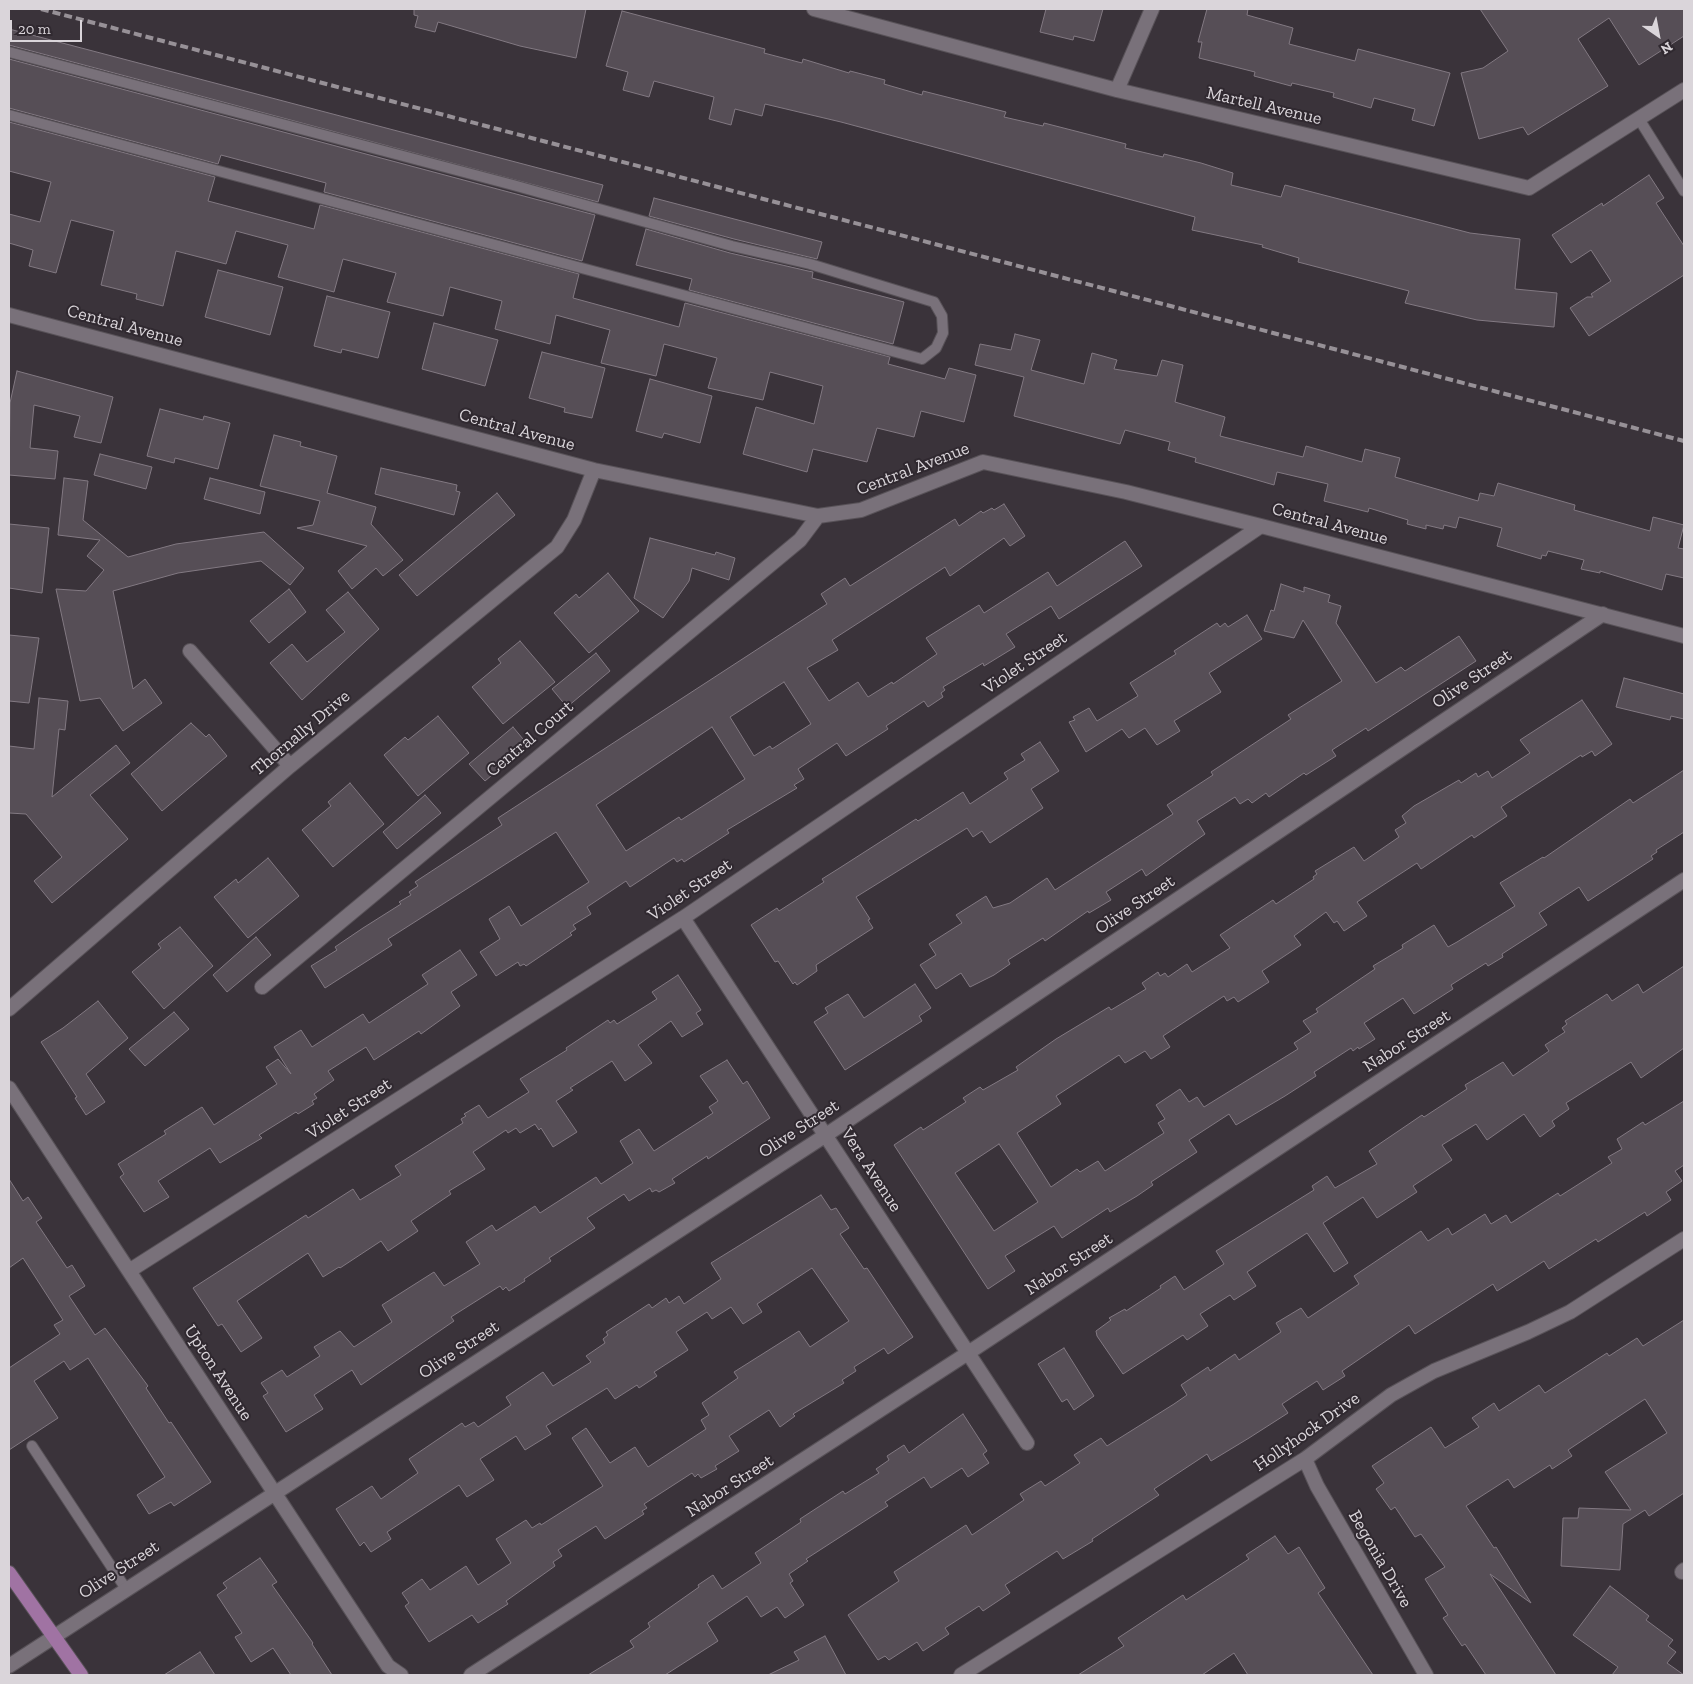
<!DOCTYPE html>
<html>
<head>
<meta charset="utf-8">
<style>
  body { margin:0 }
  #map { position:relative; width:1693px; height:1684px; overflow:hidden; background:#3a333a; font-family:"Zilla Slab",serif }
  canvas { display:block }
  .frame { position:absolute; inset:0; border:10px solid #dad5da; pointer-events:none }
  .north { position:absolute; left:1633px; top:10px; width:50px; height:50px; -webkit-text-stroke:4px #302930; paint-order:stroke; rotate:147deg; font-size:14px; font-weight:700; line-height:20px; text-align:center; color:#dad5da }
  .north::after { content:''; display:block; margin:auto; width:18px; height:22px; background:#dad5da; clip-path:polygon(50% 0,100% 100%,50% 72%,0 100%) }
  .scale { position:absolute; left:10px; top:20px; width:72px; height:22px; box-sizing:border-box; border:2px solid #dad5da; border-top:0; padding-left:6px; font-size:15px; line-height:18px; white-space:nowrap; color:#dad5da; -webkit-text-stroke:4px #302930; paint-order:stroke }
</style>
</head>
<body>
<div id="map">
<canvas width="1693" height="1684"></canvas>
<div class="frame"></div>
<div class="north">N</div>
<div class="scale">20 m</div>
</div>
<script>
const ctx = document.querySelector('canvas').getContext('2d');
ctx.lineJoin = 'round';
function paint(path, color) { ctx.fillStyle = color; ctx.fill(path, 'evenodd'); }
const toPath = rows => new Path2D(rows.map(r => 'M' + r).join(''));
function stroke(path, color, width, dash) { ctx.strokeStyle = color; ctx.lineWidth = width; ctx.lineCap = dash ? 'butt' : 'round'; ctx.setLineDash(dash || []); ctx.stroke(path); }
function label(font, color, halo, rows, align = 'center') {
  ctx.font = font + ' "Zilla Slab",serif'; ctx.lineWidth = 4; ctx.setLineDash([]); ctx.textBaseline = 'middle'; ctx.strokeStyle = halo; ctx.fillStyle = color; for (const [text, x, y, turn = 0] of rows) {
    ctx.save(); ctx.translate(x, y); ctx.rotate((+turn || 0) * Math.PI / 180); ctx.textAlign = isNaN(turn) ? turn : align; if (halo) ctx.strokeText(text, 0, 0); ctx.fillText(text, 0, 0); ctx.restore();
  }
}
const building = toPath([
  [414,9,586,9,576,58,520,46,438,22,435,32,415,27,418,16,414,15,414,9],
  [1046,9,1103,9,1094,41,1074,36,1073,40,1040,32,1046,9],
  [1207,9,1248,9,1247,15,1293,28,1289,44,1355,61,1358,49,1450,73,1434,126,1412,120,1415,109,1374,98,1371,108,1333,97,1334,93,1292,83,1291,86,1254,76,1255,72,1199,58,1202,42,1198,42,1207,9],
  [1480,9,1684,9,1684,36,1639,65,1609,18,1578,39,1608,86,1528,135,1523,127,1479,139,1461,73,1483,68,1508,51,1480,9],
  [622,11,765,49,764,53,802,63,803,59,849,73,850,71,885,80,884,84,922,95,923,91,1006,112,1004,117,1043,126,1044,123,1126,144,1125,148,1163,157,1164,154,1201,163,1233,173,1231,185,1281,197,1285,185,1470,233,1520,239,1515,289,1557,293,1554,327,1477,320,1405,303,1409,291,1298,262,1299,258,1262,247,1263,245,1192,230,1195,217,841,122,765,104,762,116,735,109,731,125,709,119,714,97,654,81,649,97,623,90,628,72,606,66,622,11],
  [9,29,603,185,598,202,9,45,9,29],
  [9,59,595,215,582,261,324,192,326,183,221,155,218,164,9,108,9,59],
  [9,122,215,177,208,201,314,229,320,205,579,274,573,298,679,327,685,303,890,357,888,364,945,379,949,368,976,375,964,422,921,411,914,437,877,428,867,462,813,449,807,472,743,454,756,407,814,424,823,386,770,372,763,400,708,388,717,358,664,344,656,376,601,363,610,330,556,315,550,344,495,329,502,301,450,287,443,316,387,302,396,273,343,259,334,292,278,277,288,245,236,231,226,264,176,251,163,306,136,299,137,294,101,285,114,231,71,220,56,273,29,266,33,250,9,243,9,214,40,222,51,182,9,171,9,122],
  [1649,175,1664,198,1656,203,1684,246,1684,275,1589,336,1570,308,1587,297,1593,297,1591,294,1611,281,1591,250,1571,263,1552,235,1602,203,1603,206,1649,175],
  [654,198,822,242,817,259,734,239,649,216,654,198],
  [646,229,730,253,808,271,813,272,812,278,904,302,893,344,689,290,692,279,636,265,646,229],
  [218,270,283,287,270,335,205,317,218,270],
  [327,296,390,312,378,358,342,349,341,353,314,346,327,296],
  [434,323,498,340,485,386,422,369,434,323],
  [1015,334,1040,340,1031,370,1084,384,1092,353,1117,360,1114,369,1157,376,1162,360,1183,365,1175,402,1225,417,1220,436,1303,457,1306,446,1362,462,1365,449,1400,458,1395,477,1478,501,1480,493,1494,496,1498,483,1575,505,1574,510,1650,531,1653,517,1684,525,1678,548,1684,549,1684,578,1666,574,1662,590,1600,571,1600,573,1581,569,1584,560,1548,551,1546,556,1542,555,1541,559,1497,546,1502,528,1459,517,1456,528,1444,525,1443,529,1426,525,1426,529,1407,524,1408,520,1369,508,1368,512,1324,501,1328,484,1277,472,1274,485,1195,462,1196,458,1168,450,1170,442,1125,430,1120,444,1014,416,1024,377,975,365,980,344,1011,350,1015,334],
  [542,352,605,368,592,418,564,412,565,408,529,398,542,352],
  [17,371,113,397,101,443,74,437,80,416,34,405,30,448,58,451,55,479,9,475,10,403,17,371],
  [650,379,712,396,700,443,664,433,662,438,636,431,650,379],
  [160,409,203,420,204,416,230,423,218,469,175,458,174,463,147,456,160,409],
  [274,435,301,442,300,446,337,456,327,493,376,507,371,524,403,560,383,576,376,568,352,589,338,571,367,546,297,528,313,525,320,501,260,486,274,435],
  [100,454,152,467,146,489,94,475,100,454],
  [381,468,457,485,456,491,460,492,454,515,375,494,381,468],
  [64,478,88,481,83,520,128,557,176,544,264,532,304,568,290,585,261,561,178,573,113,591,133,689,145,679,162,703,123,731,100,698,80,701,56,589,86,591,104,570,87,556,100,540,58,535,64,478],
  [210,478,265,492,260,514,204,499,210,478],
  [497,493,515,515,417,596,399,575,497,493],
  [1004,504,1025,536,1010,546,1004,538,950,576,945,567,832,640,838,650,807,668,829,701,858,682,868,697,892,682,893,684,937,654,926,638,979,605,984,613,1048,572,1057,586,1125,541,1142,566,1059,619,1051,606,1006,634,1015,647,984,666,983,663,943,687,945,690,941,693,943,697,928,707,924,701,886,726,888,729,846,756,837,743,798,769,804,779,794,785,797,788,727,830,729,833,684,862,682,859,677,862,674,858,630,887,626,881,587,907,591,914,573,925,576,929,570,933,572,935,526,966,524,964,520,966,518,962,496,976,480,952,500,939,489,919,509,906,521,926,589,882,556,832,388,939,392,945,325,988,311,966,337,950,335,947,363,928,401,904,399,902,411,895,409,892,418,886,415,882,502,825,498,818,827,604,821,594,845,578,850,586,955,519,959,526,981,511,983,513,992,508,994,510,1004,504],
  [784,682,811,724,772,749,770,746,754,756,730,717,784,682],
  [712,727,745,779,681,820,679,817,626,851,596,805,712,727],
  [9,524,49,528,42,593,9,588,9,524],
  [650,538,715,555,716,552,735,558,729,580,692,568,689,581,663,618,634,598,650,538],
  [608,573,639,611,589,653,554,613,576,594,579,598,608,573],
  [1281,584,1304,592,1304,587,1330,595,1328,602,1341,606,1336,623,1376,683,1401,667,1405,671,1459,636,1476,661,1368,731,1366,728,1332,750,1336,756,1306,775,1304,773,1269,797,1266,793,1252,803,1248,799,1240,804,1235,797,1197,821,1205,834,1146,876,1142,869,1106,892,1111,900,1089,913,1088,911,1045,941,1043,938,1008,960,1010,964,994,975,970,987,961,973,936,989,920,965,936,955,929,944,962,923,956,915,986,896,993,908,1010,903,1047,878,1055,890,1173,814,1167,805,1213,775,1211,772,1291,719,1288,715,1342,681,1303,620,1294,638,1264,631,1271,610,1274,611,1281,584],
  [289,589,306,612,269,643,250,621,289,589],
  [348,592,379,629,302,700,270,663,292,644,307,662,345,632,326,610,348,592],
  [1247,615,1262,639,1209,673,1221,692,1174,721,1180,731,1157,745,1145,728,1129,738,1122,729,1086,752,1069,722,1075,720,1073,717,1089,708,1097,721,1138,696,1130,683,1176,654,1174,651,1217,623,1220,627,1225,623,1228,627,1247,615],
  [9,635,39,638,29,703,9,701,9,635],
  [520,641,555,682,503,724,472,687,501,663,498,659,520,641],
  [596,653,610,671,567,707,552,689,596,653],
  [1624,678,1684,694,1684,719,1671,716,1670,720,1616,707,1624,678],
  [39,698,68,701,65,730,59,729,52,797,116,745,130,763,90,795,128,839,52,903,34,881,62,857,26,814,9,813,9,746,34,749,39,698],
  [1582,700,1612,744,1595,756,1592,751,1582,757,1581,755,1501,807,1507,816,1474,838,1472,835,1421,869,1417,863,1357,902,1367,916,1344,931,1337,921,1334,923,1326,912,1294,936,1301,945,1262,971,1269,982,1238,1002,1234,997,1227,1001,1224,996,1163,1036,1170,1047,1151,1059,1145,1051,1125,1063,1119,1055,1056,1096,1061,1104,1017,1133,1051,1187,1077,1169,1080,1172,1098,1161,1105,1171,1164,1133,1158,1123,1165,1119,1156,1105,1180,1089,1189,1102,1197,1097,1204,1107,1298,1049,1294,1043,1311,1032,1303,1021,1318,1012,1316,1009,1375,969,1373,966,1403,948,1402,945,1434,925,1448,947,1457,942,1515,906,1500,883,1543,857,1544,858,1630,799,1633,803,1684,770,1684,832,1656,850,1657,852,1651,856,1653,859,1588,901,1579,887,1539,913,1547,925,1502,954,1503,957,1488,966,1486,963,1451,985,1453,989,1414,1014,1403,998,1364,1023,1375,1039,1359,1049,1358,1047,1353,1051,1351,1048,1314,1072,1316,1076,1285,1096,1236,1125,1229,1114,1189,1140,1197,1152,1151,1182,1153,1185,1137,1196,1110,1212,1108,1208,1062,1238,1054,1226,1005,1256,1015,1271,988,1289,894,1145,921,1127,923,1130,966,1102,963,1098,980,1087,983,1090,1018,1070,1016,1067,1056,1039,1109,1007,1111,1010,1146,989,1142,983,1158,972,1160,976,1165,973,1168,977,1187,964,1192,972,1230,948,1220,935,1273,900,1276,904,1314,879,1313,877,1317,874,1315,871,1354,847,1364,861,1399,837,1395,830,1406,823,1402,816,1414,806,1459,780,1461,783,1476,773,1478,777,1488,771,1492,778,1530,753,1520,740,1582,700],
  [999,1144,1038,1202,994,1231,955,1173,999,1144],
  [438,716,469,753,418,796,384,755,405,737,408,740,438,716],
  [191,723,206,737,209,734,227,756,162,811,131,774,191,723],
  [513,727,528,745,485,781,469,764,513,727],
  [1040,742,1059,771,1031,789,1043,808,990,843,982,831,973,837,967,828,856,897,870,919,868,920,873,928,816,965,817,971,797,985,795,982,793,984,778,961,775,962,751,925,777,908,779,911,824,882,822,879,838,869,916,819,918,821,963,792,970,804,1008,779,1004,773,1025,760,1021,754,1040,742],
  [350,783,384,824,333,867,302,830,331,806,328,802,350,783],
  [425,795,441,813,397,849,383,832,425,795],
  [268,858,299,896,248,938,214,897,236,879,238,883,268,858],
  [180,927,213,966,164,1009,132,972,161,948,158,944,180,927],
  [256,937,271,955,227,992,213,975,256,937],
  [460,950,477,975,451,992,460,1006,421,1034,419,1031,374,1060,366,1047,328,1071,334,1080,314,1094,317,1098,312,1101,314,1104,298,1114,296,1112,259,1135,262,1138,220,1163,210,1148,158,1181,169,1197,144,1212,120,1177,124,1174,118,1164,166,1134,164,1131,202,1107,214,1125,277,1084,266,1067,278,1059,291,1074,274,1047,301,1030,312,1047,363,1014,369,1023,428,984,422,975,460,950],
  [1684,966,1684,1048,1641,1078,1631,1062,1566,1103,1569,1109,1552,1121,1555,1126,1540,1137,1524,1114,1487,1140,1476,1124,1442,1145,1452,1160,1413,1186,1417,1192,1377,1218,1363,1197,1323,1223,1348,1263,1334,1272,1307,1233,1247,1272,1256,1286,1234,1300,1230,1295,1200,1314,1208,1326,1187,1340,1183,1335,1123,1374,1097,1336,1096,1331,1111,1320,1109,1318,1125,1309,1126,1311,1161,1288,1160,1286,1175,1276,1184,1290,1224,1264,1216,1251,1314,1190,1312,1186,1327,1176,1335,1188,1377,1164,1369,1151,1422,1115,1424,1117,1467,1089,1465,1085,1480,1076,1503,1062,1513,1076,1549,1051,1545,1045,1565,1032,1562,1028,1567,1024,1565,1021,1607,994,1612,1001,1638,984,1643,993,1684,966],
  [678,975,701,1010,696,1013,703,1024,682,1037,671,1021,638,1045,652,1063,625,1081,612,1061,570,1088,573,1090,556,1101,577,1132,553,1147,541,1128,539,1130,535,1124,520,1133,516,1128,508,1133,506,1130,473,1152,485,1169,449,1191,451,1194,411,1221,418,1231,388,1251,381,1241,340,1268,339,1267,323,1277,308,1253,237,1301,262,1338,241,1352,222,1324,218,1326,193,1288,306,1215,308,1218,353,1189,360,1200,401,1175,395,1166,463,1123,461,1119,466,1116,464,1114,479,1105,488,1118,529,1092,520,1079,567,1050,566,1048,608,1020,610,1023,614,1020,617,1024,657,999,652,992,678,975],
  [915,984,931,1008,919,1016,922,1021,845,1070,814,1022,828,1013,825,1008,848,994,864,1018,915,984],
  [98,1001,128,1038,86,1074,105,1102,86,1115,75,1098,77,1097,41,1042,63,1028,98,1001],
  [174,1012,189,1029,145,1066,129,1049,174,1012],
  [727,1060,743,1084,747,1081,770,1118,708,1159,707,1156,672,1179,675,1183,659,1192,656,1190,652,1192,650,1188,629,1201,624,1194,587,1218,595,1228,549,1258,551,1261,524,1279,525,1281,509,1291,506,1287,503,1290,500,1286,451,1317,454,1321,361,1385,352,1370,314,1395,323,1409,286,1432,263,1396,268,1393,261,1383,282,1370,287,1377,320,1356,314,1347,340,1331,354,1347,392,1322,382,1305,434,1272,444,1286,480,1264,466,1242,492,1225,496,1231,535,1206,540,1213,596,1177,601,1184,633,1163,620,1141,639,1129,654,1151,713,1113,709,1107,718,1101,700,1076,727,1060],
  [1684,1101,1684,1165,1675,1171,1682,1181,1666,1192,1671,1200,1647,1216,1645,1212,1598,1242,1596,1239,1549,1269,1544,1261,1497,1291,1493,1284,1415,1334,1409,1325,1342,1371,1345,1376,1323,1390,1317,1381,1282,1404,1288,1413,1249,1438,1211,1461,1207,1454,1154,1489,1159,1495,1092,1539,1093,1541,1063,1559,1057,1551,1005,1585,1010,1593,983,1611,979,1606,945,1628,949,1634,923,1651,917,1642,889,1660,885,1656,878,1660,848,1615,899,1581,894,1572,966,1525,972,1535,1024,1500,1020,1494,1041,1481,1045,1486,1080,1463,1074,1455,1101,1438,1107,1446,1174,1404,1187,1395,1181,1385,1208,1367,1210,1371,1235,1354,1239,1360,1281,1332,1276,1323,1301,1308,1308,1318,1359,1284,1354,1276,1421,1231,1428,1241,1448,1228,1452,1235,1485,1214,1491,1224,1506,1215,1511,1223,1558,1193,1560,1196,1612,1163,1608,1157,1622,1149,1617,1139,1643,1122,1645,1125,1684,1101],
  [9,1179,23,1201,28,1197,42,1218,36,1222,67,1268,72,1265,85,1286,69,1296,95,1335,105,1328,148,1386,146,1388,169,1423,171,1422,211,1482,174,1506,171,1502,149,1514,137,1495,165,1477,88,1358,70,1370,64,1361,34,1381,58,1418,9,1450,9,1368,60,1334,54,1325,63,1320,23,1258,9,1268,9,1179],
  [821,1195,831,1210,836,1208,849,1228,840,1234,864,1269,867,1268,913,1337,888,1354,884,1348,854,1367,856,1371,842,1380,844,1383,793,1414,795,1416,780,1427,769,1410,729,1436,739,1451,715,1466,717,1469,701,1478,698,1474,695,1477,692,1473,644,1504,647,1508,642,1511,644,1514,605,1539,596,1526,558,1550,562,1556,553,1562,555,1566,506,1601,508,1604,478,1623,472,1615,429,1642,405,1606,409,1603,402,1593,422,1579,430,1590,466,1566,478,1585,511,1563,496,1539,526,1520,532,1528,540,1523,541,1525,603,1486,572,1438,586,1428,610,1463,635,1447,648,1467,706,1429,701,1420,709,1415,702,1403,738,1378,734,1372,799,1331,810,1347,849,1321,812,1268,757,1304,762,1312,743,1324,731,1307,712,1319,707,1312,676,1332,688,1350,654,1372,657,1376,639,1388,637,1385,615,1399,607,1388,546,1426,551,1434,525,1450,516,1436,480,1459,494,1480,467,1497,459,1485,387,1532,391,1539,371,1552,364,1542,360,1546,336,1509,372,1486,381,1499,418,1473,409,1459,462,1423,465,1427,474,1422,478,1427,511,1405,506,1397,543,1372,553,1386,591,1362,586,1356,605,1343,603,1339,608,1335,606,1332,649,1304,652,1308,666,1298,669,1303,679,1296,684,1304,721,1279,711,1263,821,1195],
  [1684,1320,1684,1493,1649,1516,1645,1510,1623,1524,1620,1570,1561,1566,1563,1518,1578,1518,1579,1508,1631,1510,1605,1472,1667,1433,1645,1399,1568,1450,1572,1456,1552,1469,1550,1465,1514,1488,1508,1479,1466,1506,1494,1548,1496,1547,1531,1603,1490,1574,1556,1675,1486,1675,1465,1644,1462,1646,1443,1618,1448,1615,1425,1579,1445,1567,1421,1534,1415,1537,1395,1507,1391,1510,1376,1489,1384,1483,1372,1466,1431,1427,1445,1448,1479,1427,1472,1418,1494,1403,1499,1411,1539,1385,1545,1393,1607,1353,1609,1356,1637,1338,1643,1346,1684,1320],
  [1064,1348,1094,1396,1074,1410,1067,1399,1062,1402,1038,1364,1064,1348],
  [963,1414,987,1451,983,1454,989,1463,968,1477,962,1468,931,1488,924,1477,885,1502,888,1506,806,1559,808,1561,789,1574,793,1581,790,1583,804,1605,785,1618,777,1607,761,1617,747,1596,707,1623,718,1641,665,1675,588,1675,634,1647,630,1641,650,1627,648,1623,699,1587,698,1585,713,1575,722,1589,761,1563,755,1553,801,1522,800,1519,843,1491,845,1494,879,1473,876,1469,889,1460,887,1456,904,1445,909,1453,963,1414],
  [1275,1536,1288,1554,1299,1547,1325,1588,1318,1593,1373,1675,1248,1675,1234,1653,1202,1675,1078,1675,1124,1646,1118,1638,1183,1595,1186,1600,1249,1559,1246,1555,1275,1536],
  [260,1558,277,1582,272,1585,313,1643,312,1644,332,1675,291,1675,273,1648,251,1662,235,1637,242,1633,217,1595,227,1588,223,1583,260,1558],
  [1610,1586,1649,1616,1646,1620,1673,1640,1668,1646,1676,1652,1667,1663,1684,1675,1612,1675,1618,1667,1573,1635,1610,1586],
  [825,1636,846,1675,768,1675,799,1660,794,1652,825,1636],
  [200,1652,215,1675,164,1675,200,1652]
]);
paint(building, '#564e56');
stroke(building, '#827982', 1);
const service = toPath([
  [9,52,513,185,732,246,810,264,934,302,942,316,943,333,936,348,922,359,9,115],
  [1639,119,1684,191],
  [32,1446,126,1589]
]);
const minor = toPath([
  [814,9,1117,90,1529,188,1684,90],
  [1117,90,1152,9],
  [9,315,594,470,818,516,861,510,983,462,1126,492,1261,526,1684,636],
  [190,651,290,766],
  [683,918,1027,1443],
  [262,987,800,540,818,516],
  [9,1009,290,766,557,547,574,520,594,470],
  [9,1088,388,1666,401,1675],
  [129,1271,683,918,1261,526],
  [1305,1459,1317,1486,1426,1675],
  [1682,1572,1684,1570],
  [9,1666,826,1135,1603,614],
  [471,1675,968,1353,1684,880],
  [961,1675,1305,1459,1391,1395,1434,1371,1528,1332,1570,1312,1684,1239]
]);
const primary = toPath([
  [9,1573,81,1675]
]);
stroke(service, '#585258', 12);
stroke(minor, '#585258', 16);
stroke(primary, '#585258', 16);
stroke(service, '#79717a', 10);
stroke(minor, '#79717a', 14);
stroke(primary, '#a073a3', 14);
stroke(toPath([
  [41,9,1684,441]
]), '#979197', 4, [8, 4]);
label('18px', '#dad5da', '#302930', [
  ["Martell Avenue",1264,106,13],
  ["Central Avenue",125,326,15],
  ["Central Avenue",517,430,15],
  ["Central Avenue",913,469,-21],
  ["Central Avenue",1330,524,15],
  ["Violet Street",1025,663,-34],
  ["Olive Street",1472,679,-34],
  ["Thornally Drive",301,733,-40],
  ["Central Court",530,739,-40],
  ["Violet Street",690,890,-34],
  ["Olive Street",1135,905,-34],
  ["Nabor Street",1407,1041,-33],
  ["Violet Street",349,1109,-33],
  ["Olive Street",799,1129,-33],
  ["Vera Avenue",871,1170,57],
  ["Nabor Street",1069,1264,-33],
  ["Olive Street",459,1350,-33],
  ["Upton Avenue",218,1373,57],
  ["Hollyhock Drive",1307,1432,-35],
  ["Nabor Street",730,1486,-33],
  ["Begonia Drive",1380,1559,60],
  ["Olive Street",119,1570,-33]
]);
</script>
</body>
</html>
